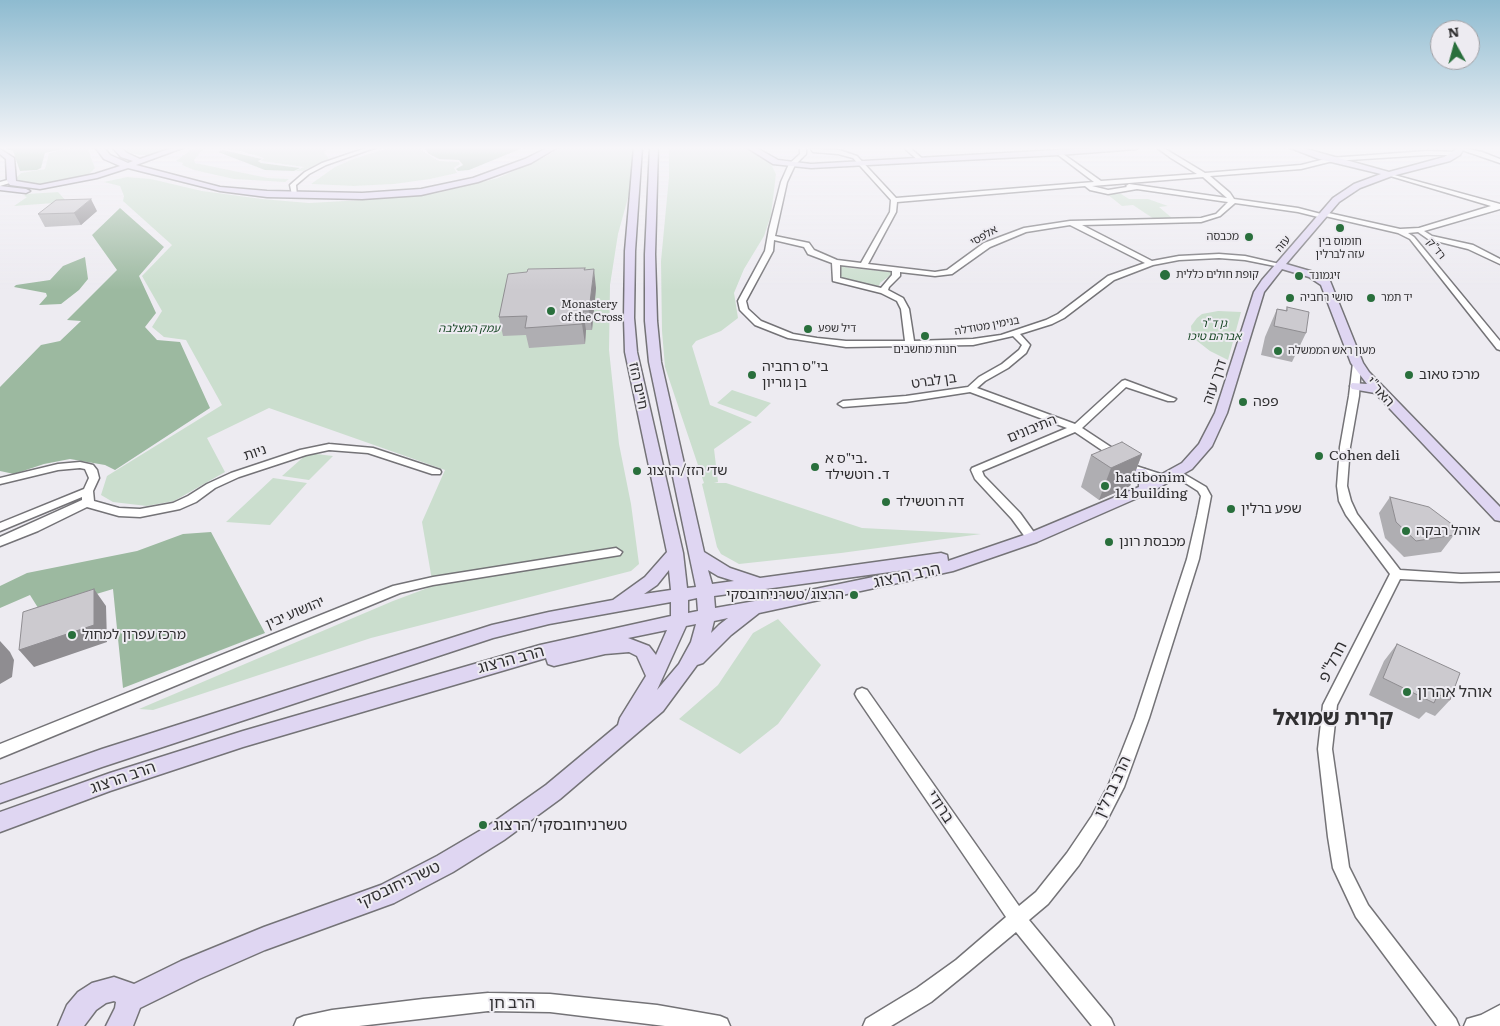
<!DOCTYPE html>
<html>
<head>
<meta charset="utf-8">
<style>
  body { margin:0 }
  #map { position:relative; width:1500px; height:1026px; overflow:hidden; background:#edebf1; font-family:Literata,serif }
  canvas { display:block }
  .north { position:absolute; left:1430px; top:20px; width:50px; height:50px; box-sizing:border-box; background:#edebf1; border:1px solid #a1a0a4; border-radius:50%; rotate:353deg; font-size:14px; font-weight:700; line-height:20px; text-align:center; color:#302f31 }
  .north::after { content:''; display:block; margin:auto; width:18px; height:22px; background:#296f3c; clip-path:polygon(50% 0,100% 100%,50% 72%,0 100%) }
</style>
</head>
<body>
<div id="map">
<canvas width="1500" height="1026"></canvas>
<div class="north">N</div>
</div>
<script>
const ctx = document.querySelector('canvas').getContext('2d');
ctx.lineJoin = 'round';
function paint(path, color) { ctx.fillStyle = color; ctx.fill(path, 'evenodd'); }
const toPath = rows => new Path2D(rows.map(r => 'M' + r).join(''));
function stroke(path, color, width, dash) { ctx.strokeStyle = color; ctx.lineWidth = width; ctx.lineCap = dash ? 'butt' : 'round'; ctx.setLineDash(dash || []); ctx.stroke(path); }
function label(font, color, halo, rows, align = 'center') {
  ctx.font = font + ' Literata,"Noto Sans Hebrew",serif'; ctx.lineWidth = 4; ctx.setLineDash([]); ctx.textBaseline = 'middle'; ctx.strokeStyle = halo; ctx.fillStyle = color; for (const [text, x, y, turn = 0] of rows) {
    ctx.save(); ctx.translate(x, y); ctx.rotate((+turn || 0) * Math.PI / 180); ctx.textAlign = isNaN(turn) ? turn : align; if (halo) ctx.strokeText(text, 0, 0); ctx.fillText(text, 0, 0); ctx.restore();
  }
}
paint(toPath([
  [87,147,95,168,89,174,73,179,38,185,23,183,16,178,21,173,45,169,49,153,72,148],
  [124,147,169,147,150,155,139,155,128,152],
  [195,147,205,147,194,160,195,163,268,178,289,179,285,182,234,179,194,170,182,165,183,163,176,161],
  [221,147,329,147,324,152,329,159,303,171,295,171,304,167,261,161,264,158,240,151,221,149],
  [392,147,416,147,439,161,459,162,460,164,454,168,457,173,430,179,394,184,354,186,311,184,335,167,353,159],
  [561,147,636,147,637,165,618,234,610,285,609,350,619,444,631,504,639,564,631,571,371,638,153,710,139,709,393,601,433,586,422,522,445,470,269,408,207,438,225,472,174,501,147,506,113,502,101,495,107,476,222,405,186,340,164,337,152,327,162,311,142,276,172,245,123,201,124,196,120,186,104,182,127,177,151,179,202,191,262,199,309,203,363,200,437,193,498,178,547,156],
  [669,147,745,147,770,162,776,174,771,215,764,236,744,269,734,293,738,318,721,331,696,341,692,346,710,405,752,422,714,449,718,482,714,483,726,483,862,528,981,534,841,553,739,564,721,554,717,547,702,484,704,483,665,367,662,331,661,261,669,177],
  [58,192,67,202,14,206,27,197,24,196,26,194],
  [1107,194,1121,194,1129,199,1148,199,1168,206,1159,207,1172,218,1154,219,1133,205,1122,206],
  [838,265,850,268,892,272,891,275,880,283,879,286,841,279,838,277],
  [1218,311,1241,312,1228,360,1210,351,1192,337,1191,326,1197,318,1202,314],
  [732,390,771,403,756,417,717,403],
  [308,453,333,456,309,480,282,476],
  [273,478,307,483,270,525,226,522],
  [778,619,821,665,778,724,740,754,679,719,718,685,753,633]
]), '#cbdece');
paint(toPath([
  [1,147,71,147,45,153,41,168,37,170,20,171,13,151],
  [424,147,525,147,469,170,458,171,456,169,463,165,459,160,439,159,429,154],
  [223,150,262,159,258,161,261,163,300,168,294,171,265,170,218,152],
  [120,208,164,247,139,276,156,313,145,327,157,340,180,342,210,408,115,470,105,465,70,459,44,464,14,474,0,471,0,387,41,345,60,341,81,321,67,320,117,270,92,235],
  [85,257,88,279,79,290,61,304,39,305,47,296,46,293,14,287,16,285,50,280,63,266],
  [211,532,265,633,123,688,113,589,40,611,30,595,0,608,0,586,27,573,137,551,183,534]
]), '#9cb9a0');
const street = toPath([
  [369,147,377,147,326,165,309,174,296,185,297,196,292,195,290,185,305,172,322,163,369,147],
  [800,147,806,147,806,154,795,165,787,182,775,236,809,243,814,250,837,260,861,263,890,212,891,200,853,158,838,154,813,152,811,149,839,150,857,156,896,198,1094,182,1057,154,1059,151,1101,181,1197,174,1171,158,1156,147,1162,147,1205,173,1301,165,1329,158,1427,151,1459,152,1457,155,1427,155,1333,161,1301,169,1210,176,1230,193,1234,199,1298,208,1321,214,1324,212,1400,229,1419,228,1491,206,1387,175,1387,173,1500,204,1500,209,1424,231,1432,236,1473,245,1500,259,1500,264,1468,249,1428,239,1418,232,1408,233,1414,237,1500,341,1500,350,1497,349,1410,239,1398,233,1325,216,1322,218,1298,212,1235,203,1220,216,1201,222,1082,225,1152,261,1179,256,1219,254,1245,256,1284,265,1280,267,1245,260,1219,258,1179,260,1153,265,1114,280,1064,318,1052,324,1020,334,1030,345,1026,353,1008,368,985,381,977,388,1075,424,1122,381,1125,380,1176,399,1174,401,1168,401,1126,387,1082,428,1123,455,1124,457,1123,459,1115,459,1075,432,982,471,984,476,1020,513,1038,538,1036,541,1028,541,1012,519,975,479,971,470,972,468,1067,428,970,392,906,402,843,407,838,404,843,401,906,396,968,387,979,377,1002,364,1019,350,1022,345,1013,336,973,345,846,347,788,338,755,325,740,310,738,301,765,251,769,229,781,182,789,164,800,154,800,147],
  [1203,177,1227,198,1129,184,1126,186,1127,187,1108,190,1092,186,1203,177],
  [1085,186,1090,190,1108,194,1137,189,1228,202,1216,214,1201,218,1070,221,1024,228,984,243,947,270,935,272,868,264,896,212,897,202,1085,186],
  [1070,225,1145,263,1108,276,1058,314,1046,320,1001,335,973,339,914,341,909,309,903,298,888,290,889,287,900,276,900,272,935,276,952,274,990,247,1026,232,1070,225],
  [774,240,804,247,808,254,832,263,833,281,881,293,897,301,901,309,905,341,846,341,817,338,793,334,761,321,748,309,746,301,773,251,774,240],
  [840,265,892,271,892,275,881,288,840,278,840,265],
  [903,147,909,147,925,161,920,162,903,147],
  [1459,147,1482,152,1500,159,1500,163,1459,149,1459,147],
  [11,179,13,180,13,182,0,186,0,182,11,179],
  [1357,360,1361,363,1359,396,1350,447,1347,486,1351,501,1357,514,1400,570,1461,574,1500,573,1500,581,1461,582,1400,579,1337,705,1332,749,1349,867,1368,905,1456,1019,1459,1026,1437,1026,1356,917,1333,868,1328,837,1318,749,1323,705,1390,574,1346,515,1339,501,1337,486,1340,447,1349,396,1353,363,1357,360],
  [329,444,373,448,440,470,441,472,440,474,432,474,368,453,329,450,306,455,239,477,215,488,196,502,180,509,140,517,119,516,87,507,38,531,0,546,0,537,82,500,82,497,0,531,0,523,84,489,89,478,85,469,80,468,58,470,0,484,0,478,58,464,80,462,89,464,93,465,97,470,99,478,93,491,94,501,119,508,140,509,173,503,188,496,207,484,231,473,300,450,329,444],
  [1136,466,1170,477,1171,479,1166,482,1146,477,1132,471,1131,469,1136,466],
  [1177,470,1206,487,1211,496,1199,559,1149,718,1124,787,1104,826,1079,865,1048,904,1029,920,1111,1019,1114,1026,1092,1026,1016,932,968,972,931,1002,891,1026,863,1026,866,1019,917,988,956,960,1006,917,857,698,855,694,857,690,862,688,867,690,1019,906,1036,892,1067,853,1092,816,1109,784,1135,718,1187,559,1197,516,1201,496,1198,491,1173,475,1172,473,1177,470],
  [616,548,622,552,620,555,433,585,400,593,0,758,0,744,393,586,433,577,616,548],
  [488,993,550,994,657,1005,720,1016,727,1019,730,1026,665,1026,550,1012,488,1011,359,1026,294,1026,297,1019,304,1016,332,1010,423,999,488,993],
  [1500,1005,1500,1026,1464,1026,1467,1019,1481,1015,1500,1005]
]);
const secondary = toPath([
  [95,147,103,147,110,155,128,163,133,161,121,157,112,147,120,147,127,153,140,159,175,147,185,147,136,165,220,187,267,191,362,193,421,189,473,178,525,159,549,147,558,147,531,163,478,182,421,195,362,199,267,197,220,191,128,168,97,178,40,189,10,185,7,181,6,159,0,154,0,149,14,158,16,181,40,185,95,174,120,166,104,159,95,147],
  [634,147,642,147,635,251,634,318,637,352,683,553,687,588,696,587,649,362,645,321,645,254,650,147,658,147,655,254,657,321,661,362,704,552,730,568,760,578,941,553,947,555,948,561,1027,534,1139,487,1139,480,1133,472,1135,469,1145,469,1153,479,1182,463,1199,444,1215,413,1254,292,1262,280,1333,198,1354,184,1381,174,1319,159,1288,147,1299,147,1389,172,1444,157,1454,151,1457,147,1465,147,1460,155,1450,161,1392,176,1360,188,1339,202,1286,264,1317,273,1330,281,1363,363,1369,372,1500,507,1500,521,1495,520,1375,393,1352,389,1350,386,1352,383,1367,384,1351,363,1321,285,1309,277,1282,269,1264,292,1227,413,1212,446,1192,469,1151,492,1037,542,953,571,759,613,731,635,703,663,697,665,663,711,560,799,504,840,453,872,394,903,265,950,199,979,140,1008,133,1026,106,1026,115,1008,116,1002,114,1001,106,1003,96,1010,84,1026,58,1026,67,1005,78,992,92,983,114,977,134,984,181,961,264,927,381,885,437,856,488,826,546,785,618,725,620,718,646,676,637,656,629,652,605,654,554,666,548,664,546,658,243,747,110,791,0,832,0,812,110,773,243,731,540,645,671,616,671,602,549,624,493,638,102,767,0,803,0,785,102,749,492,625,549,612,613,600,645,577,667,552,625,352,624,318,625,251,634,147],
  [912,569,772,598,715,608,714,596,912,569],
  [669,570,671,590,644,594,657,585,669,570],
  [708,570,718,576,734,581,712,584,708,570],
  [697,598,698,611,688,613,688,600,697,598],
  [728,618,719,625,711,633,714,621,728,618],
  [696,624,691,642,679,664,657,690,686,626,696,624],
  [667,630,656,655,649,646,628,638,667,630],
  [746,147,755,147,778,160,811,164,1111,147,1140,147,1136,149,1059,155,811,168,773,164,746,147],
  [0,186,26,189,30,191,26,193,0,190,0,186]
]);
stroke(street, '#747377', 3);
stroke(secondary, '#747377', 3);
paint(street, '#fff');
paint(secondary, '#dfd6f2');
paint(toPath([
  [97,211,81,225,45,227,38,214],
  [585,268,585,270,596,288,592,330,586,330,585,344,529,348,526,335,503,336,499,317],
  [1287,307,1306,333,1292,362,1261,355,1265,337,1277,309,1286,310],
  [1142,454,1130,486,1099,500,1081,487,1091,455],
  [1390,497,1454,535,1441,552,1404,557,1385,538,1379,513],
  [1397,644,1450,700,1435,716,1426,712,1419,719,1369,695,1384,661]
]), '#afaeb2');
paint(toPath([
  [91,199,97,211,81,225,74,213],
  [594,269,596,288,592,330,589,311],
  [583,311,586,330,585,344,582,324],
  [1142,454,1130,486,1099,500,1111,468],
  [94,589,106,606,107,642,34,667,19,650],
  [0,641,10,652,14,660,12,677,0,684]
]), '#8f8d91');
const building = toPath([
  [91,199,74,213,38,214,56,200,91,199],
  [585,268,584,270,594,269,589,311,583,311,582,324,525,328,527,316,499,317,508,274,527,272,528,269,585,268],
  [1287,307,1309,312,1306,333,1274,326,1277,309,1287,311,1287,307],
  [1122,442,1142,454,1111,468,1091,455,1122,442],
  [1390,497,1429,507,1453,525,1454,535,1416,541,1396,522,1390,497],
  [94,589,94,625,19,650,23,612,94,589],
  [1397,644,1460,673,1450,700,1438,694,1434,703,1383,678,1397,644]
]);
paint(building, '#cccacf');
stroke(building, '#8f8d91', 1);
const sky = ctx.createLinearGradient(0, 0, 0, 290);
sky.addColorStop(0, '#8ebbd0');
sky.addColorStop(0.51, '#f7f6f9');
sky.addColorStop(1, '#f7f6f900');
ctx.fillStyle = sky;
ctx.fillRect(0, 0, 1500, 290);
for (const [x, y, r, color] of [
  [1340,228,5,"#296f3c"],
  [1249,237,5,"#296f3c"],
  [1165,275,6,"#296f3c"],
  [1299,276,5,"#296f3c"],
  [1290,298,5,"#296f3c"],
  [1371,298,5,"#296f3c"],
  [551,311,5,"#296f3c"],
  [808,329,5,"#296f3c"],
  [925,336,5,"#296f3c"],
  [1278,351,5,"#296f3c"],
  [752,375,5,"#296f3c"],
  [1409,375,5,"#296f3c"],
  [1243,402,5,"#296f3c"],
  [1319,456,5,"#296f3c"],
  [815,467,5,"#296f3c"],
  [637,471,5,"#296f3c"],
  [1105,486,5,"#296f3c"],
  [886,502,5,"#296f3c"],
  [1231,509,5,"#296f3c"],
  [1406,531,5,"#296f3c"],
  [1109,542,5,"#296f3c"],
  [854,595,5,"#296f3c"],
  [72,635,5,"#296f3c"],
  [1407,692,5,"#296f3c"],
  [483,825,5,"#296f3c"]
]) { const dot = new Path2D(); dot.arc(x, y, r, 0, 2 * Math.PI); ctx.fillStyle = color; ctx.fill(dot); stroke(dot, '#edebf1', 2); }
label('11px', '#302f31', '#edebf1', [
  ["אלפסי",984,236,-30],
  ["עזה",1283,244,-50],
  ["רד\"ק",1436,249,51],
  ["בנימין מטודלה",987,326,-10]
]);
label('11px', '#302f31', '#edebf1', [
  ["מכבסה",1239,237,"right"],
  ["חומוס בין",1340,242,"center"],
  ["עזה לברלין",1340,255,"center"],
  ["קופת חולים כללית",1176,275],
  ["זיגמונד",1309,276],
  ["סושי רחביה",1300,298],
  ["יד תמר",1381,298],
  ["Monastery",561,305],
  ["of the Cross",561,318],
  ["דיל שפע",818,329],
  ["חנות מחשבים",925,350,"center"],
  ["מעון ראש הממשלה",1288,351]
], 'left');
label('italic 11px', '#164523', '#edebf1', [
  ["גן ד\"ר",1214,324],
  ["אברהם טיכו",1214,337],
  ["עמק המצלבה",469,329]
]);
label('14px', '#302f31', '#edebf1', [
  ["בי\"ס רחביה",762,367],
  ["בן גוריון",762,383],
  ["מרכז טאוב",1419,375],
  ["פפה",1253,402],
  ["Cohen deli",1329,456],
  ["בי\"ס א.",825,459],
  ["ד. רוטשילד",825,475],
  ["שד׳ הזז/הרצוג",647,471],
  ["hatibonim",1115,478],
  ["14 building",1115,494],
  ["דה רוטשילד",896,502],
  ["שפע ברלין",1241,509],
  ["אוהל רבקה",1416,531],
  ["מכבסת רונן",1119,542],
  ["הרצוג/טשרניחובסקי",844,595,"right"],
  ["מרכז עפרון למחול",82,635]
], 'left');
label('14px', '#302f31', '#edebf1', [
  ["בן לברט",934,381,-8],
  ["דרך עזה",1215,382,-71],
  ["חיים הזז",638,386,78],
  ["האר\"י",1380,392,48],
  ["התיבונים",1032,429,-22],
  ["ניות",255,453,-19],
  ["יהושוע יבין",295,613,-23]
]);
label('16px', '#302f31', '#edebf1', [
  ["הרב הרצוג",907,576,-12],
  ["הרב הרצוג",511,660,-15],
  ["חרל\"פ",1333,662,-63],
  ["הרב הרצוג",123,778,-19],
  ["הרב ברלין",1113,787,-65],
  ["ברודי",940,807,56],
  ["טשרניחובסקי",399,885,-25],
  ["הרב חן",512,1003]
]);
label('16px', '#302f31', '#edebf1', [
  ["אוהל אהרון",1417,692],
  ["טשרניחובסקי/הרצוג",493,825]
], 'left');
label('bold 22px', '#302f31', '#edebf1', [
  ["קרית שמואל",1333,719]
]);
</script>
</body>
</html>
